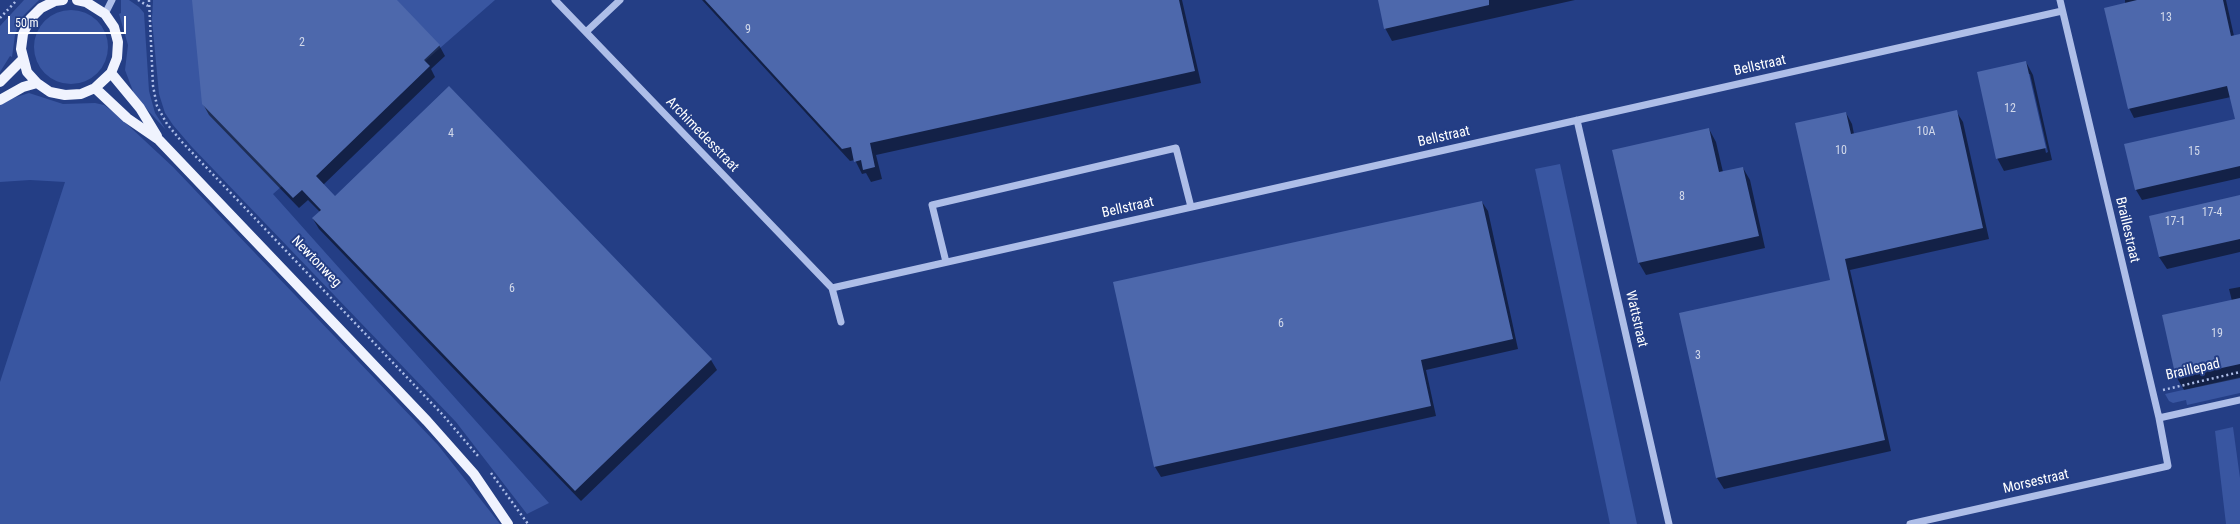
<!DOCTYPE html>
<html>
<head>
<meta charset="utf-8">
<style>
  body { margin:0 }
  #map { position:relative; width:2240px; height:524px; overflow:hidden; background:#243e85; font-family:"Roboto Condensed",sans-serif }
  canvas { display:block }
  .scale { position:absolute; left:8px; top:16px; width:118px; height:18px; box-sizing:border-box; border:2px solid #fff; border-top:0; padding-left:5px; font-size:12px; line-height:14px; white-space:nowrap; color:#fff; -webkit-text-stroke:3px #243e85; paint-order:stroke }
</style>
</head>
<body>
<div id="map">
<canvas width="2240" height="524"></canvas>
<div class="scale">50 m</div>
</div>
<script>
const ctx = document.querySelector('canvas').getContext('2d');
ctx.lineJoin = 'round';
function paint(path, color) { ctx.fillStyle = color; ctx.fill(path, 'evenodd'); }
const toPath = rows => new Path2D(rows.map(r => 'M' + r).join(''));
function stroke(path, color, width, dash) { ctx.strokeStyle = color; ctx.lineWidth = width; ctx.lineCap = dash ? 'butt' : 'round'; ctx.setLineDash(dash || []); ctx.stroke(path); }
function label(font, color, halo, rows, align = 'center') {
  ctx.font = font + ' "Roboto Condensed",sans-serif'; ctx.lineWidth = 4; ctx.setLineDash([]); ctx.textBaseline = 'middle'; ctx.strokeStyle = halo; ctx.fillStyle = color; for (const [text, x, y, turn = 0] of rows) {
    ctx.save(); ctx.translate(x, y); ctx.rotate((+turn || 0) * Math.PI / 180); ctx.textAlign = isNaN(turn) ? turn : align; if (halo) ctx.strokeText(text, 0, 0); ctx.fillText(text, 0, 0); ctx.restore();
  }
}
paint(toPath([
  [24,0,39,0,21,18,15,35,12,57,10,56,0,72,0,26],
  [121,0,129,0,139,7,144,13,149,91,155,113,166,130,132,93,133,91,125,70,128,45,119,14,121,13],
  [153,0,495,0,273,194,549,503,527,514,456,422,191,146,173,125,165,113,159,94,152,20],
  '34 47a37 37 0 1 1 74 0a37 37 0 1 1-74 0Z',
  [29,93,63,104,95,103,104,105,115,113,173,167,438,445,500,524,0,524,0,382,65,182,30,180,0,182,0,105,13,98],
  [1560,164,1637,524,1610,524,1535,169],
  [2240,377,2240,393,2187,405,2186,400,2173,403,2169,401,2165,394],
  [2233,427,2240,478,2240,524,2226,524,2215,431]
]), '#3956a1');
paint(toPath([
  [193,0,396,0,439,45,445,56,431,69,435,77,323,185,335,197,711,360,717,370,581,501,319,229,313,219,320,212,308,200,299,208,209,115,203,104],
  [702,0,1182,0,1201,83,876,155,882,179,871,182,866,173,862,174,855,160,850,161],
  [1379,0,1575,0,1392,41,1385,28],
  [2125,0,2226,0,2234,36,2240,35,2240,178,2142,200,2136,190,2236,120,2231,97,2134,118,2129,108],
  [2026,62,2033,75,2052,160,2004,171,1997,158],
  [2028,74,2030,74,2048,152,2046,153],
  [1956,111,1963,122,1989,239,1850,270,1891,451,1724,489,1717,478,1831,280,1846,113,1852,124,1854,134],
  [1709,129,1716,142,1723,172,1743,168,1750,180,1765,248,1646,275,1639,263,1614,151],
  [2240,196,2240,252,2167,269,2159,257],
  [1482,202,1488,211,1518,349,1426,370,1436,416,1161,477,1155,467,1114,283],
  [2240,287,2240,378,2184,390,2177,378,2163,316,2232,301,2229,289]
]), '#0007');
paint(toPath([
  [192,0,397,0,440,45,424,60,430,66,316,176,335,196,449,86,712,359,575,491,312,218,321,210,302,190,293,198,202,104],
  [705,0,1179,0,1195,71,870,143,875,167,863,170,861,160,854,162,851,147,842,149],
  [1378,0,1489,0,1489,5,1384,29],
  [2137,0,2223,0,2231,36,2240,34,2240,166,2135,190,2124,144,2235,119,2227,86,2128,109,2104,8],
  [2026,61,2046,148,1996,159,1977,72],
  [1957,110,1983,228,1845,259,1885,440,1716,478,1679,313,1830,280,1795,123,1846,112,1851,134],
  [1709,128,1719,172,1743,167,1759,236,1638,263,1612,150],
  [2240,195,2240,239,2159,257,2149,216],
  [1482,201,1513,339,1421,360,1431,406,1154,467,1113,282],
  [2240,298,2240,364,2176,378,2162,315]
]), '#4d68ac');
stroke(toPath([
  [138,0,148,6],
  [149,0,153,86,157,106,167,124,182,142,442,414,478,456],
  [0,18,17,0],
  [2163,390,2240,372],
  [491,473,528,524]
]), '#aebee8', 2.5, [2, 3]);
stroke(toPath([
  [555,0,832,288,841,322],
  [105,14,112,0],
  [586,32,620,0],
  [1577,120,1669,524],
  [946,262,932,205,1176,148,1191,207],
  [832,288,2062,11],
  [2159,418,2240,400],
  [1910,524,2168,466,2159,418,2060,0]
]), '#aebee8', 7);
stroke(toPath([
  [63,0,55,1,41,8,30,19,23,34,21,49,27,72,37,83,50,92,65,95,81,94,95,88,111,73,117,58,118,42,114,27,105,14,86,2,77,0],
  [111,73,140,108,157,136],
  [0,82,23,59],
  [95,88,127,118,159,140,427,421,474,474,508,524],
  [0,100,23,87,37,83]
]), '#f0f3fe', 10);
label('12px', '#d2d9ea', null, [
  ["13",2166,18],
  ["9",748,30],
  ["2",302,43],
  ["12",2010,109],
  ["10A",1926,132],
  ["4",451,134],
  ["10",1841,151],
  ["15",2194,152],
  ["8",1682,197],
  ["17-4",2212,213],
  ["17-1",2175,222],
  ["6",512,289],
  ["6",1281,324],
  ["19",2217,334],
  ["3",1698,356]
]);
label('14px', '#fff', '#243e85', [
  ["Bellstraat",1760,66,-13],
  ["Archimedesstraat",702,135,46],
  ["Bellstraat",1444,137,-13],
  ["Bellstraat",1128,208,-13],
  ["Braillestraat",2127,230,77],
  ["Newtonweg",316,262,46],
  ["Wattstraat",1636,319,77],
  ["Braillepad",2193,370,-13],
  ["Morsestraat",2036,482,-13]
]);
</script>
</body>
</html>
